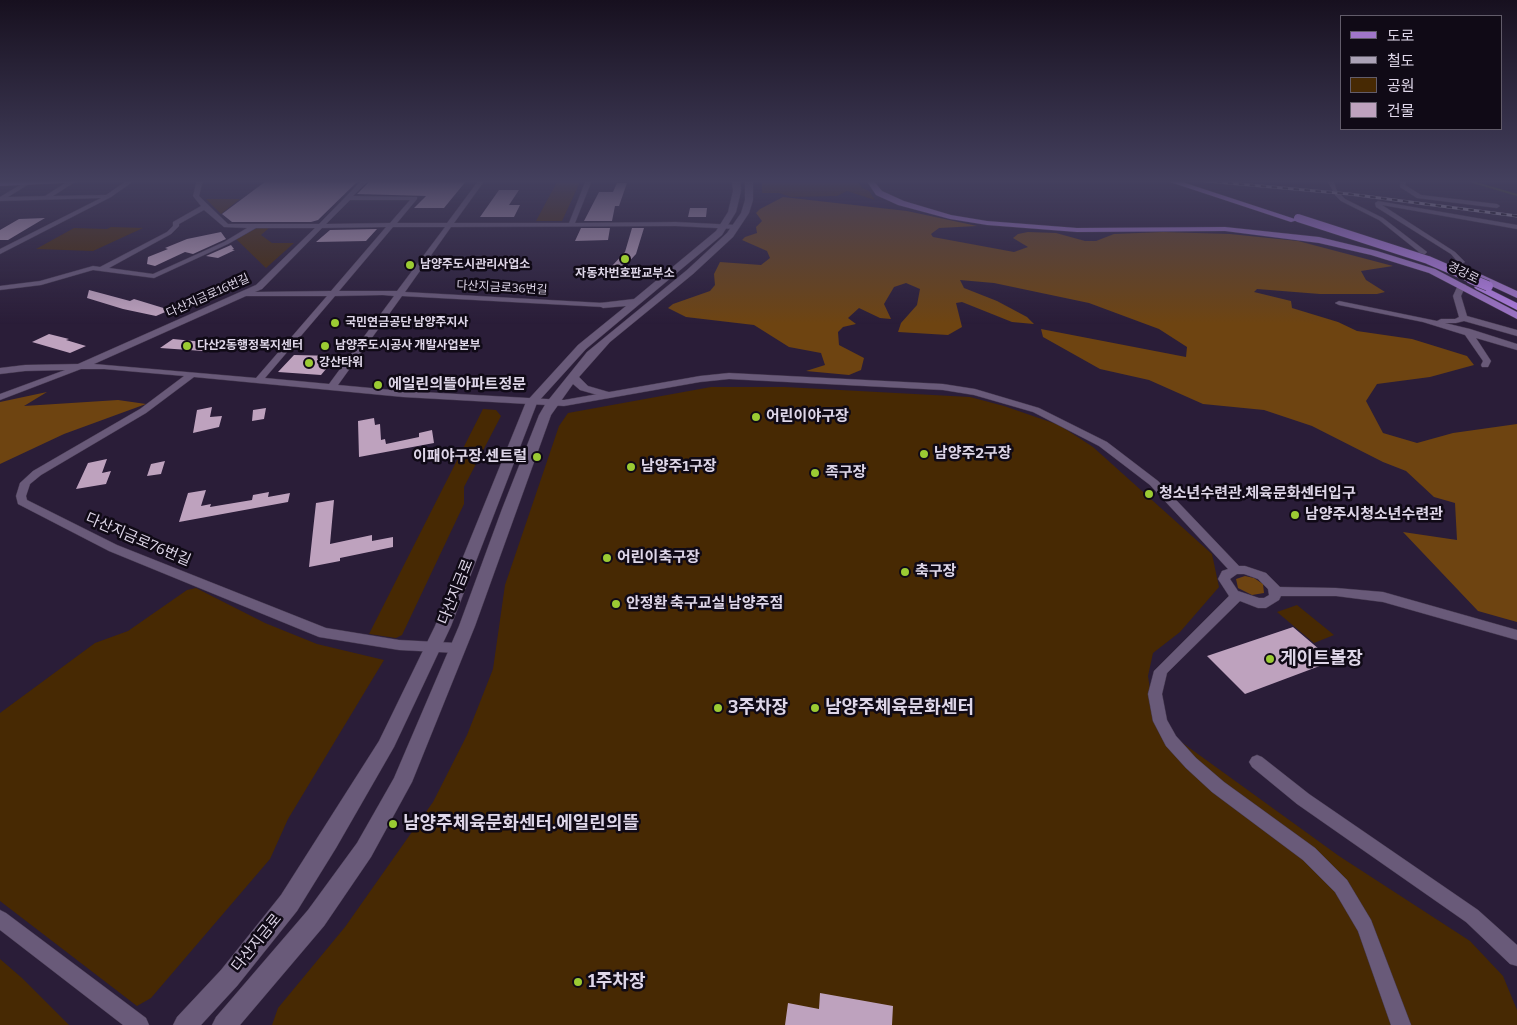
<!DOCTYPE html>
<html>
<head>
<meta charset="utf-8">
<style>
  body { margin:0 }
  #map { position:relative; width:1517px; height:1025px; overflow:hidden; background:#2a1d38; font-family:Bitter,"Noto Sans KR",serif }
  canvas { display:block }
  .legend { position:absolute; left:1340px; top:15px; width:162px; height:115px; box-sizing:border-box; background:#100a16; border:1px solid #625c6a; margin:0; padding:6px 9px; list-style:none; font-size:15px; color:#ded6e8 }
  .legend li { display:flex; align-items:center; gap:10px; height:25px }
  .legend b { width:25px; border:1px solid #625c6a }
</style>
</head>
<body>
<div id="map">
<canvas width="1517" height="1025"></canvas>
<ul class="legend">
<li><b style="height:6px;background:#a076c9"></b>도로</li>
<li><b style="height:6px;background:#aba2b6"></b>철도</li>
<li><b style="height:14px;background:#472903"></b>공원</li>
<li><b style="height:14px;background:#bea2be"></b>건물</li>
</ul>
</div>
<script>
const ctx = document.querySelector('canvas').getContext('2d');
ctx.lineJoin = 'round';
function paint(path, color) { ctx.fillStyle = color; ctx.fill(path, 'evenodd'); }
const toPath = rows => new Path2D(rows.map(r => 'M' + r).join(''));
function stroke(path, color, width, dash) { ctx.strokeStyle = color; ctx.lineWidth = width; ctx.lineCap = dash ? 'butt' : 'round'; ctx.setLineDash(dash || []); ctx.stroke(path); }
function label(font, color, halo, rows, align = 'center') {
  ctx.font = font + ' Bitter,"Noto Sans KR",serif'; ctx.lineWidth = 5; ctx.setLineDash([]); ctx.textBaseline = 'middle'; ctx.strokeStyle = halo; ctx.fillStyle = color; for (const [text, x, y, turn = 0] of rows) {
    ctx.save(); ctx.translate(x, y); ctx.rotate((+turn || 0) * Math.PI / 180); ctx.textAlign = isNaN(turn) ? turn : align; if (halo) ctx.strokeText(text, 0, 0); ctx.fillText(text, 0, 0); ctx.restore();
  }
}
paint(toPath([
  [558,180,581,180,562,221,536,221],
  [762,180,857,180,862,188,869,191,875,200,847,191,837,196,791,197,779,193,762,193],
  [206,199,240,199,221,214],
  [111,227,143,228,93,251,36,249,74,228,107,229],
  [257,228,269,228,261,235,272,243,294,243,266,268,236,239],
  [711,387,785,387,970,397,1004,406,1059,425,1093,447,1212,554,1219,587,1180,632,1153,653,1148,676,1155,723,1339,856,1470,941,1503,976,1517,1010,1517,1025,272,1025,278,1008,345,927,433,802,467,735,493,669,505,585,559,426,568,413],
  [483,409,496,410,501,416,464,487,464,504,402,635,396,638,369,634],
  [196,588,265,623,317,644,384,660,288,819,270,859,151,998,137,1006,0,901,0,713,95,643,128,631,187,590],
  [1297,605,1334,635,1314,643,1277,612],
  [0,959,22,978,69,1025,0,1025]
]), '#472903');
paint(toPath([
  [783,197,907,211,968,224,977,226,939,228,931,234,933,237,1014,252,1028,247,1013,238,1018,234,1028,232,1056,233,1085,241,1096,241,1114,234,1163,232,1230,234,1298,241,1393,266,1361,271,1366,280,1385,292,1377,294,1320,294,1257,289,1254,292,1291,301,1292,308,1338,322,1357,331,1412,339,1467,356,1474,365,1430,377,1377,384,1366,401,1383,433,1417,443,1453,433,1517,424,1517,622,1478,611,1403,532,1457,540,1455,503,1434,497,1406,471,1383,462,1312,426,1264,410,1203,404,1149,380,1100,369,1043,337,1041,329,1186,357,1187,347,1159,329,1089,303,994,283,960,280,964,288,997,301,1027,317,1034,324,1012,322,962,302,956,303,962,327,948,335,898,332,901,323,917,305,920,289,906,283,894,287,884,304,891,319,880,318,859,308,848,318,856,324,843,327,838,332,839,345,864,358,861,370,849,375,806,371,825,365,821,353,789,347,754,325,686,317,668,308,673,304,710,291,715,285,714,274,720,262,761,265,770,258,767,251,742,240,745,237,757,233,756,227,762,221,756,213,760,209],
  [47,392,24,406,118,400,146,404,64,434,0,464,0,402],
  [1245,576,1254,578,1263,584,1264,593,1252,595,1238,588,1236,579]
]), '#6e4411');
stroke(toPath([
  [1466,180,1517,195]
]), '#445c09', 2);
paint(toPath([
  [371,180,467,180,444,208,414,208,426,196,357,194],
  [266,181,327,180,358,181,318,220,311,222,232,222,222,214],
  [617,183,627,183,619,206,615,206,612,221,584,221,599,192,613,192],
  [499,190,519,190,509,205,520,205,514,217,480,217],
  [690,208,707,208,706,217,688,217],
  [45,218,8,240,0,240,0,230,19,219],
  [581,228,610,228,608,240,575,241],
  [632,228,644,228,636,254,624,267,612,266,625,252],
  [377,229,366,241,316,242,330,230],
  [221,232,226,239,193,254,185,252,155,266,147,264,148,257,168,249,165,248,187,239],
  [231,245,234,249,232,250,235,250,218,258,206,256],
  [89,290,130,301,134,299,170,310,156,316,123,309,87,298],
  [49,334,69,339,66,340,86,346,70,353,32,342],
  [173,339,214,343,203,351,160,348],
  [294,355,337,356,321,375,278,372],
  [212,407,210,417,222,416,219,427,193,433,197,410],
  [266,408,264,419,252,421,253,410],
  [374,418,375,425,380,424,381,440,385,439,386,444,419,437,419,433,432,430,434,443,359,457,358,421],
  [107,459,102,473,111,471,106,484,76,489,88,463],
  [165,461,161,474,147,476,151,464],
  [206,490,201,506,211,504,210,507,252,500,253,495,269,492,268,497,290,493,288,502,179,522,188,493],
  [334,500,330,544,372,535,372,541,393,537,393,547,340,558,340,561,309,567,316,503],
  [1293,627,1333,661,1245,694,1207,656],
  [820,993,893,1006,892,1025,785,1025,788,1003,819,1009]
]), '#bea2be');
const minor = toPath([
  [70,180,73,181,73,183,53,196,106,195,128,180,135,180,111,197,0,254,0,249,101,198,0,201,0,197,27,181,30,183,29,184,8,197,45,196,70,180],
  [197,180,203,180,199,196,228,224,319,224,362,180,369,180,353,196,417,197,417,199,397,223,447,223,479,180,485,180,454,223,569,223,586,180,592,180,575,223,676,222,736,225,739,227,736,229,676,226,451,227,405,292,603,303,607,305,603,307,402,296,338,385,403,391,564,400,700,376,729,373,943,384,975,389,1039,408,1107,442,1158,481,1239,566,1245,566,1266,573,1280,587,1336,588,1383,592,1517,630,1517,640,1383,602,1336,596,1281,596,1279,600,1266,608,1258,608,1240,601,1167,673,1162,694,1167,720,1176,736,1196,758,1224,782,1315,848,1347,880,1371,920,1411,1025,1391,1025,1358,931,1335,892,1303,860,1212,792,1186,768,1166,746,1153,721,1148,694,1154,671,1229,596,1218,579,1222,571,1228,569,1150,485,1099,446,1033,412,974,395,943,390,729,379,700,382,564,406,403,397,194,377,146,413,41,475,30,484,26,496,27,500,117,545,326,628,399,640,457,643,462,644,464,648,462,652,457,653,399,650,319,637,109,551,18,504,16,496,20,483,33,471,140,409,184,376,104,369,81,369,0,400,0,394,65,370,25,371,0,374,0,368,25,365,78,364,256,285,315,228,256,228,228,244,154,278,93,270,41,285,0,290,0,286,40,281,93,266,100,267,167,232,173,226,173,222,201,206,193,196,197,180],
  [350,200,410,200,390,223,326,224,350,200],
  [204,210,224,227,247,228,224,242,153,274,109,268,171,234,179,226,179,224,204,210],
  [386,227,331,291,255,292,262,289,322,228,386,227],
  [393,227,445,227,397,291,339,291,393,227],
  [383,295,394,296,329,384,265,378,335,296,383,295],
  [246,296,327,296,256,378,94,364,246,296],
  [1237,574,1244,574,1258,579,1268,589,1269,595,1264,598,1259,598,1238,591,1230,579,1237,574],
  [1327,180,1333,180,1337,191,1333,191,1327,180],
  [1401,180,1407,180,1405,185,1421,195,1497,204,1500,206,1497,208,1417,198,1400,187,1401,180],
  [1335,193,1339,193,1345,199,1383,218,1427,252,1421,258,1415,258,1414,256,1419,252,1379,220,1341,201,1335,195,1335,193],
  [1378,201,1517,225,1517,229,1382,205,1455,252,1465,262,1451,269,1447,267,1448,265,1457,261,1451,254,1376,207,1375,203,1378,201],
  [1459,283,1466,285,1461,296,1467,316,1517,330,1517,336,1464,321,1456,323,1445,323,1470,329,1517,344,1517,350,1476,338,1491,361,1488,367,1482,367,1481,365,1483,361,1465,335,1423,322,1339,305,1335,303,1339,301,1437,321,1441,319,1455,319,1459,317,1453,296,1459,283],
  [1257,755,1262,757,1309,794,1478,910,1517,945,1517,966,1510,964,1466,922,1297,804,1252,767,1249,762,1252,757,1257,755],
  [0,910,6,913,146,1018,149,1025,123,1025,0,930,0,910]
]);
const tertiary = toPath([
  [732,180,740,180,741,191,736,212,722,235,586,349,537,403,451,626,394,747,336,848,297,911,237,986,201,1025,173,1025,177,1017,221,970,281,895,379,741,435,626,526,402,578,345,626,306,603,308,598,305,600,303,634,299,716,231,728,212,733,191,732,180],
  [745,180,753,180,753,200,749,213,733,237,693,274,610,342,579,377,588,386,612,393,612,397,608,398,580,390,573,384,551,415,475,626,412,782,371,857,324,926,240,1025,212,1025,216,1017,308,910,357,843,394,778,459,626,502,509,539,415,546,403,587,352,687,270,727,233,741,213,745,200,745,180]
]);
const primary = toPath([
  [41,180,119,180,0,186,0,182,41,180],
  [866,180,873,180,882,191,904,201,951,215,987,221,1077,228,1225,227,1319,237,1377,251,1435,269,1517,312,1517,319,1429,273,1371,255,1319,243,1225,231,1077,232,987,225,950,219,898,205,876,195,866,180],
  [1472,273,1478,273,1517,291,1517,298,1472,277,1472,273]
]);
const trunk = toPath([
  [1164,180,1176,180,1298,220,1291,222,1164,180],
  [1479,284,1517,303,1517,310,1476,289,1474,287,1479,284]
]);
stroke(minor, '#44384e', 1);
stroke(tertiary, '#44384e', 1);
stroke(primary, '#44384e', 1);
stroke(trunk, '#44384e', 1);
paint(minor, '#695a79');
paint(tertiary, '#695a79');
paint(primary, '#a076c9');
paint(trunk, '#b27fe4');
const rail = toPath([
  [1195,180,1349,194,1517,216]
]);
stroke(rail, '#aba2b6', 3);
stroke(rail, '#100a16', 2, [5.5]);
const trunkBridgeFar1 = toPath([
  [1298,218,1428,260,1474,280]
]);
const trunkBridge = toPath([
  [1471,279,1488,286]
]);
stroke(trunkBridgeFar1, '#44384e', 9, []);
stroke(trunkBridge, '#44384e', 11, []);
stroke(trunkBridgeFar1, '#b27fe4', 8);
stroke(trunkBridge, '#b27fe4', 10);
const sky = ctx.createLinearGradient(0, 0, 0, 324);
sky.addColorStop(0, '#17101f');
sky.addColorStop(0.56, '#44405e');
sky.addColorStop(1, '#44405e00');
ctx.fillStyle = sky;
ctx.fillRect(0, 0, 1517, 324);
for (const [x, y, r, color] of [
  [625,259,5,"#9bcb33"],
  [410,265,5,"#9bcb33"],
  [335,323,5,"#9bcb33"],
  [187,346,5,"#9bcb33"],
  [325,346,5,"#9bcb33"],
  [309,363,5,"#9bcb33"],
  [378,385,5,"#9bcb33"],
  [756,417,5,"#9bcb33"],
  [924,454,5,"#9bcb33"],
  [537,457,5,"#9bcb33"],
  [631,467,5,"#9bcb33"],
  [815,473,5,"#9bcb33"],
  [1149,494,5,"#9bcb33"],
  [1295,515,5,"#9bcb33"],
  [607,558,5,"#9bcb33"],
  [905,572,5,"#9bcb33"],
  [616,604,5,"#9bcb33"],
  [1270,659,5,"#9bcb33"],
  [718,708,5,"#9bcb33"],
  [815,708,5,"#9bcb33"],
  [393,824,5,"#9bcb33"],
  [578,982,5,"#9bcb33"]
]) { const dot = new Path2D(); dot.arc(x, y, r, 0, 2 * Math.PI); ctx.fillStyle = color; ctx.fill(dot); stroke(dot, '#100a16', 2); }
label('bold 12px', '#ded6e8', '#100a16', [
  ["남양주도시관리사업소",420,265],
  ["자동차번호판교부소",625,274,"center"],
  ["국민연금공단 남양주지사",345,323],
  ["다산2동행정복지센터",197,346],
  ["남양주도시공사 개발사업본부",335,346],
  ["강산타워",319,363]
], 'left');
label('12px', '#ded6e8', '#100a16', [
  ["경강로",1463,273,26],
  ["다산지금로36번길",502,288,3],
  ["다산지금로16번길",208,296,-24]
]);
label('bold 15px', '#ded6e8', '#100a16', [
  ["에일린의뜰아파트정문",388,385],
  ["어린이야구장",766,417],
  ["남양주2구장",934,454],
  ["이패야구장.센트럴",527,457,"right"],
  ["남양주1구장",641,467],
  ["족구장",825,473],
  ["청소년수련관.체육문화센터입구",1159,494],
  ["남양주시청소년수련관",1305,515],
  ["어린이축구장",617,558],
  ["축구장",915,572],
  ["안정환 축구교실 남양주점",626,604]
], 'left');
label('15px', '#ded6e8', '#100a16', [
  ["다산지금로76번길",138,540,23],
  ["다산지금로",456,592,-68],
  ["다산지금로",257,943,-51]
]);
label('bold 18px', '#ded6e8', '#100a16', [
  ["게이트볼장",1280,659],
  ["3주차장",728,708],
  ["남양주체육문화센터",825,708],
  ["남양주체육문화센터.에일린의뜰",403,824],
  ["1주차장",588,982]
], 'left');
</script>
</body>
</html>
